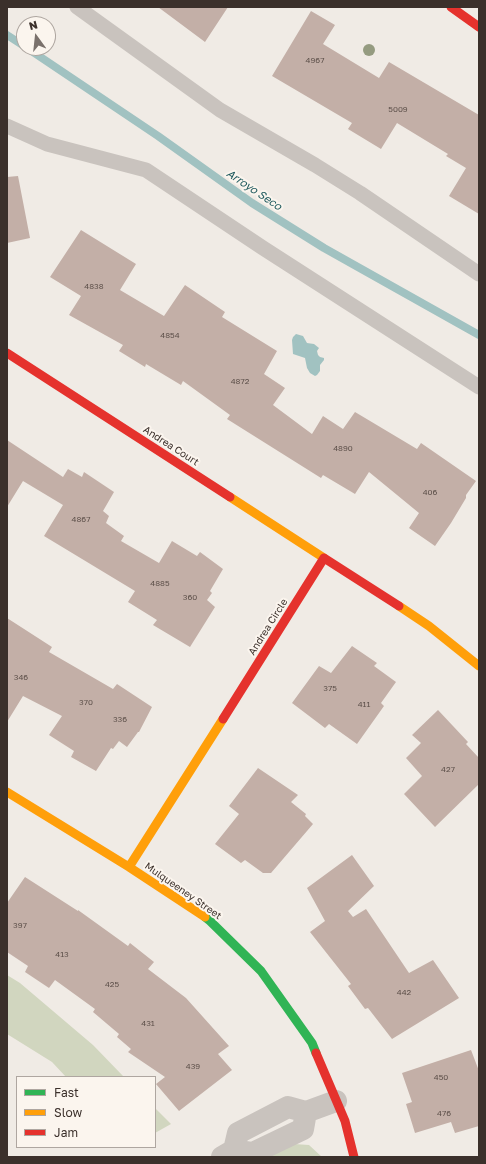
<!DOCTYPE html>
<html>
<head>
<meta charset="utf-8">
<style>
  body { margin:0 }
  #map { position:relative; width:486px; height:1164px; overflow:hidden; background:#f0ebe5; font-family:"Golos Text",sans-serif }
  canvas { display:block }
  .frame { position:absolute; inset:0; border:8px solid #3b302b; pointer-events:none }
  .legend { position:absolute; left:16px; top:1076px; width:140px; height:72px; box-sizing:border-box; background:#fbf5ee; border:1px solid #aea6a0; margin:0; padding:5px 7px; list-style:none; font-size:12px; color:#3b302b }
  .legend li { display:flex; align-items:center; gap:8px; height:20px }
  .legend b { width:20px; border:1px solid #aea6a0 }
  .north { position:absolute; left:16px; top:16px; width:40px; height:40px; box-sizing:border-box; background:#fbf5ee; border:1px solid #aea6a0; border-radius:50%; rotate:345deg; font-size:11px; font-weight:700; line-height:16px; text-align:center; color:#3b302b }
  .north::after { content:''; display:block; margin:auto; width:14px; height:18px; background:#7a716c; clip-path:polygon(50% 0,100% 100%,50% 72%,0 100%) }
</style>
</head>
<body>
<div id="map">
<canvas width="486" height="1164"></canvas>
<div class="frame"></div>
<ul class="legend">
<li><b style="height:5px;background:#30b455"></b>Fast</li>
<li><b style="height:5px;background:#ff9f0a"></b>Slow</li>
<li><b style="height:5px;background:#e5322d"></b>Jam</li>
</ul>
<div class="north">N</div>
</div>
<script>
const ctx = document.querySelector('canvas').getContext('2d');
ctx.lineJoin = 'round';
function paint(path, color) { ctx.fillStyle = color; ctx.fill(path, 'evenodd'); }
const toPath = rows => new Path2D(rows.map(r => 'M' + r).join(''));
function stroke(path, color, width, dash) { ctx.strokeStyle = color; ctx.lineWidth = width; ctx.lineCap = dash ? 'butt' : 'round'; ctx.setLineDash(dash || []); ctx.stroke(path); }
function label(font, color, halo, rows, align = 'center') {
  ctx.font = font + ' "Golos Text",sans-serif'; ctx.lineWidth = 4; ctx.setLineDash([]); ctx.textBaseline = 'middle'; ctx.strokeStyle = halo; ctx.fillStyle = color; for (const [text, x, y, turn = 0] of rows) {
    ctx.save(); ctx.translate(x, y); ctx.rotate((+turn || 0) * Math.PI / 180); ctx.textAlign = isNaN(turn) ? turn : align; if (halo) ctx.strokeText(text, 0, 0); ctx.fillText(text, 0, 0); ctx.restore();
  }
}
paint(toPath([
  [7,975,20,983,93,1045,124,1077,66,1077,52,1062,7,1034],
  [155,1108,171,1124,155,1133],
  [294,1144,309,1145,322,1157,267,1157]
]), '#d1d6bf');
paint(toPath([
  [296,334,303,336,307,343,314,344,319,348,317,351,318,355,320,357,324,358,324,360,320,365,320,371,317,375,315,376,310,373,307,368,305,358,293,354,292,340,293,337]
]), '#a1c2c1');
stroke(toPath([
  [7,35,24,46],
  [27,48,158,136,252,203,324,248,479,335]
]), '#a1c2c1', 8);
paint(toPath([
  [158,7,228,7,205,42],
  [311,11,335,25,323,44,379,78,389,62,479,115,479,214,449,196,466,168,446,156,448,154,397,123,381,149,348,129,352,123,272,76],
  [18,176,30,238,7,243,7,177],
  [81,230,136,264,120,290,164,316,185,285,225,312,222,317,277,351,264,374,285,388,273,405,312,434,323,416,343,429,355,412,417,449,421,443,476,481,466,495,466,498,451,523,435,546,409,528,419,513,369,472,355,494,323,475,321,478,227,419,230,415,183,381,181,385,146,364,145,367,119,351,123,345,69,315,81,296,50,277],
  [7,440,63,477,68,469,82,477,84,472,114,492,103,511,109,516,106,523,124,536,121,541,159,563,172,541,197,556,200,552,223,569,210,591,212,593,207,600,215,607,190,647,153,625,157,620,128,602,135,591,44,536,63,505,23,481,7,507],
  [7,618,52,647,49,652,113,689,117,684,152,707,139,732,138,732,127,747,119,741,113,749,111,748,96,771,71,757,74,751,49,735,62,716,23,696,7,722],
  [352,646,377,663,374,666,396,682,381,703,384,706,357,744,329,724,325,728,292,703,319,666,331,673],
  [438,710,468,742,466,744,479,758,479,784,435,827,404,794,422,776,406,758,421,743,412,735],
  [258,768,298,795,291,802,306,814,305,816,313,824,271,873,263,873,245,860,241,863,215,844,239,814,229,806],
  [352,855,374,886,348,911,353,917,366,909,409,973,433,960,459,998,392,1039,368,1008,365,1009,348,986,351,984,310,932,325,921,307,888],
  [25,877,78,911,78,910,128,946,130,943,154,962,148,969,186,998,229,1046,218,1054,232,1070,179,1111,156,1084,165,1077,128,1052,131,1049,117,1037,119,1034,93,1012,95,1009,55,980,49,988,25,972,28,966,7,952,7,903],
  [471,1050,479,1071,479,1126,455,1133,451,1122,415,1133,406,1104,412,1102,402,1073]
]), '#c3afa7');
stroke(toPath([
  [77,7,220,110,315,165,360,193,479,274],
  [7,126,47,144,146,170,263,248,479,387]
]), '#c9c3be', 15);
stroke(toPath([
  [234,1150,238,1133,288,1107,306,1112,336,1101],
  [222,1157,234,1150,253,1153,303,1129,306,1112]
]), '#c9c3be', 22);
stroke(toPath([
  [205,917,210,921,261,971,312,1043,316,1053]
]), '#30b455', 9);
stroke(toPath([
  [230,497,324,558],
  [399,606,429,626,479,666],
  [7,792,129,867,205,917],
  [129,867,223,719]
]), '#ff9f0a', 9);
stroke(toPath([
  [451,7,479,27],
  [7,353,230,497],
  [223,719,324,558,399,606],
  [316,1053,345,1121,354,1157]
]), '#e5322d', 9);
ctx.fillStyle = '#959b80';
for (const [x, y] of [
  [369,50]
]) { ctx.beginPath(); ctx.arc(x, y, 6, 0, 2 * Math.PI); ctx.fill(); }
label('8px', '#5d504a', null, [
  ["4967",315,60],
  ["5009",398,109],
  ["4838",94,286],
  ["4854",170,335],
  ["4872",240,381],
  ["4890",343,448],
  ["406",430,492],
  ["4867",81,519],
  ["4885",160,583],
  ["360",190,597],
  ["346",21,677],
  ["375",330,688],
  ["370",86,702],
  ["411",364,704],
  ["336",120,719],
  ["427",448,769],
  ["397",20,925],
  ["413",62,954],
  ["425",112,984],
  ["442",404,992],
  ["431",148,1023],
  ["439",193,1066],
  ["450",441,1077],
  ["476",444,1113]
]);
label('10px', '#3b302b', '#fbf5ee', [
  ["Andrea Court",171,446,33],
  ["Andrea Circle",268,627,-58],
  ["Mulqueeney Street",183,891,35]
]);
label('italic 11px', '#1f5a5e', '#fbf5ee', [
  ["Arroyo Seco",254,190,34]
]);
</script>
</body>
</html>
